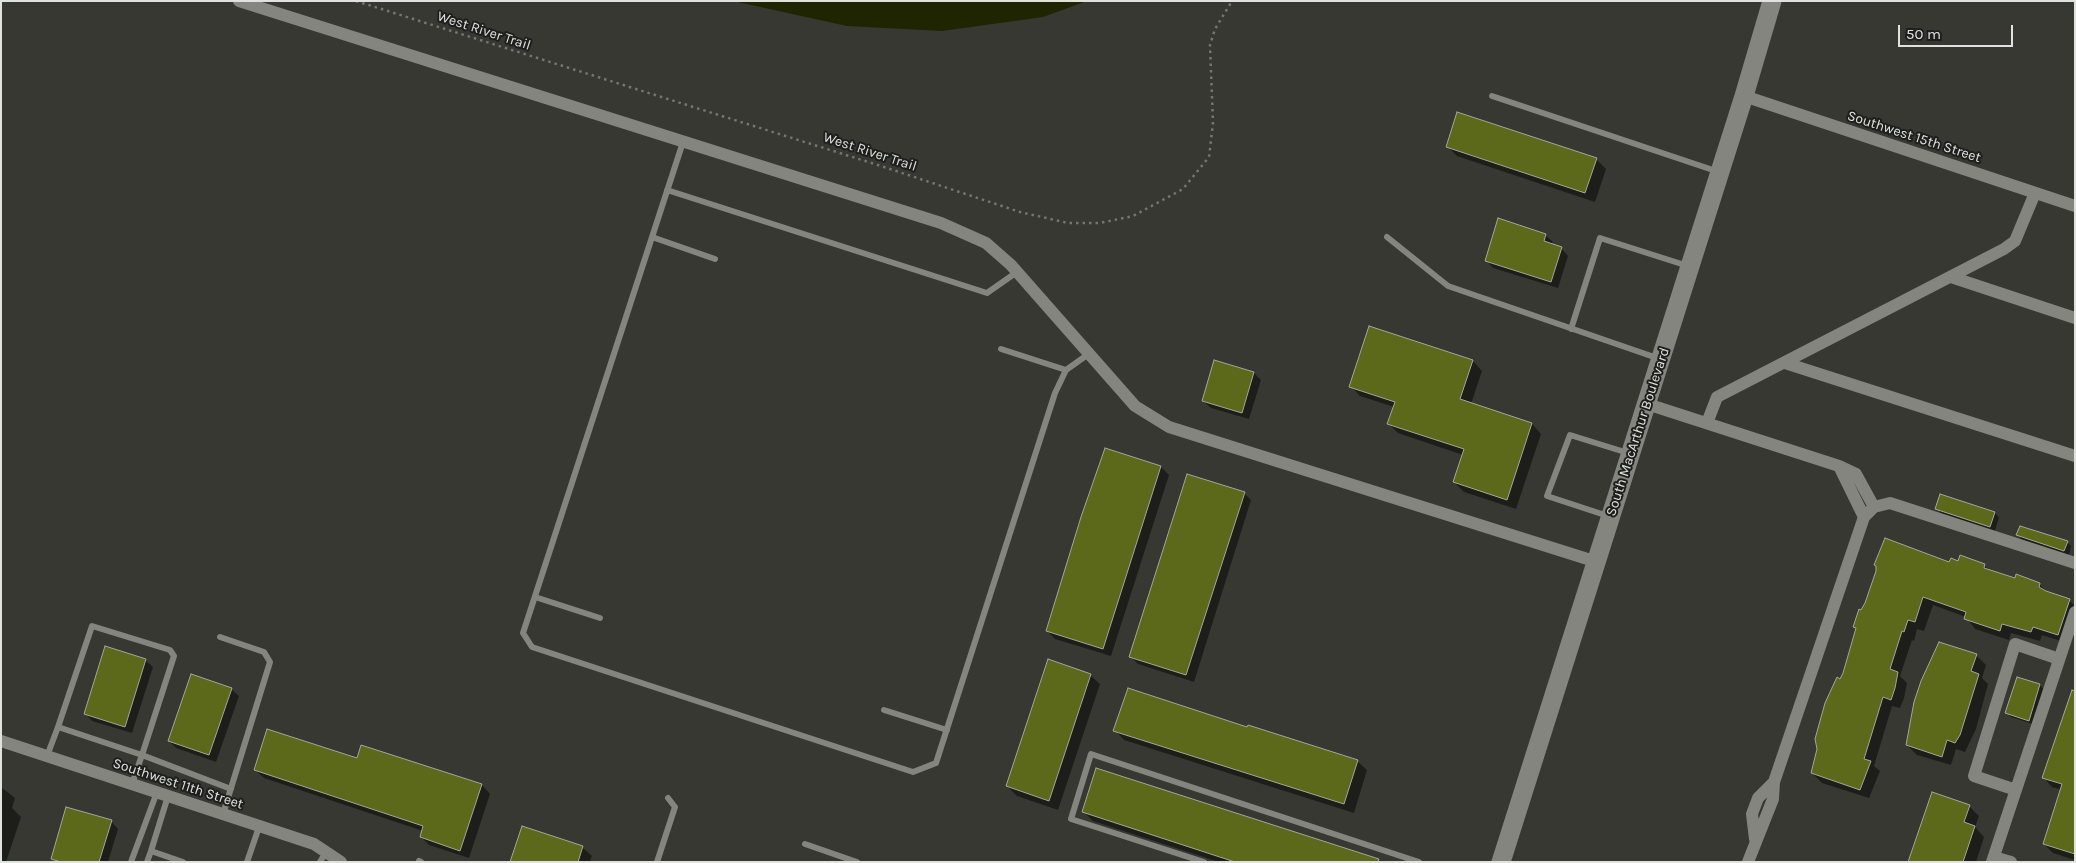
<!DOCTYPE html>
<html>
<head>
<meta charset="utf-8">
<style>
  body { margin:0 }
  #map { position:relative; width:2076px; height:863px; overflow:hidden; background:#373832; font-family:Karla,sans-serif }
  canvas { display:block }
  .frame { position:absolute; inset:0; border:2px solid #e0e2de; pointer-events:none }
  .scale { position:absolute; left:1898px; top:25px; width:115px; height:22px; box-sizing:border-box; border:2px solid #e0e2de; border-top:0; padding-left:6px; font-size:15px; line-height:18px; white-space:nowrap; color:#e0e2de; -webkit-text-stroke:4px #1e1f1c; paint-order:stroke }
</style>
</head>
<body>
<div id="map">
<canvas width="2076" height="863"></canvas>
<div class="frame"></div>
<div class="scale">50 m</div>
</div>
<script>
const ctx = document.querySelector('canvas').getContext('2d');
ctx.lineJoin = 'round';
function paint(path, color) { ctx.fillStyle = color; ctx.fill(path, 'evenodd'); }
const toPath = rows => new Path2D(rows.map(r => 'M' + r).join(''));
function stroke(path, color, width, dash) { ctx.strokeStyle = color; ctx.lineWidth = width; ctx.lineCap = dash ? 'butt' : 'round'; ctx.setLineDash(dash || []); ctx.stroke(path); }
function label(font, color, halo, rows, align = 'center') {
  ctx.font = font + ' Karla,sans-serif'; ctx.lineWidth = 4; ctx.setLineDash([]); ctx.textBaseline = 'middle'; ctx.strokeStyle = halo; ctx.fillStyle = color; for (const [text, x, y, turn = 0] of rows) {
    ctx.save(); ctx.translate(x, y); ctx.rotate((+turn || 0) * Math.PI / 180); ctx.textAlign = isNaN(turn) ? turn : align; if (halo) ctx.strokeText(text, 0, 0); ctx.fillText(text, 0, 0); ctx.restore();
  }
}
paint(toPath([
  [733,1,1087,1,1043,17,942,31,847,26]
]), '#1f2500');
paint(toPath([
  [1447,146,1596,159,1606,169,1595,202,1457,156],
  [1545,235,1553,242,1551,245,1561,248,1568,256,1558,288,1493,268,1486,260],
  [1370,327,1473,361,1482,371,1471,404,1532,424,1541,434,1516,509,1464,492,1454,482,1463,455,1398,433,1389,424,1394,407,1360,396,1351,386],
  [1254,373,1261,380,1249,419,1211,408,1203,401],
  [1161,467,1169,475,1111,656,1055,639,1047,631],
  [1244,493,1251,500,1194,682,1138,664,1131,657],
  [1941,495,1995,513,1999,517,1995,531,1941,513,1937,509],
  [2018,535,2067,542,2071,546,2069,555,2022,540],
  [1959,562,1984,565,1990,571,2039,584,2049,594,2069,600,2075,606,2067,643,2042,635,2040,641,2011,633,2009,640,1975,629,1966,617,1933,605,1924,631,1917,629,1914,641,1912,640,1900,676,1907,683,1904,698,1900,708,1892,706,1874,766,1880,771,1869,798,1822,783,1812,773,1857,630,1854,627,1950,564],
  [1976,655,1986,665,1982,678,1988,684,1976,729,1965,752,1956,749,1951,765,1917,755,1907,745],
  [145,660,153,667,132,733,92,721,85,713],
  [1090,675,1100,684,1058,810,1017,796,1007,786],
  [2017,678,2040,685,2044,690,2033,724,2011,717,2006,712],
  [231,689,239,696,216,762,176,748,169,741],
  [2075,692,2075,860,2053,853,2044,844,2062,790,2052,787,2043,777],
  [1115,730,1357,761,1367,770,1354,813,1124,740],
  [358,759,482,785,490,794,469,858,429,845,421,837,423,831,264,778,255,770],
  [1,787,15,798,12,808,21,817,6,862,1,862],
  [1969,806,1979,816,1975,827,1984,837,1976,862,1910,862],
  [1084,812,1372,862,1219,862,1093,821],
  [111,821,118,829,108,862,56,862,52,858],
  [523,827,583,848,592,856,590,862,511,862]
]), '#0007');
const building = toPath([
  [1457,112,1597,158,1585,193,1446,147,1457,112],
  [1498,218,1546,234,1544,241,1562,247,1551,282,1485,261,1498,218],
  [1369,326,1473,360,1460,399,1532,423,1507,500,1453,482,1464,449,1387,424,1395,402,1349,387,1369,326],
  [1214,360,1254,372,1242,413,1202,401,1214,360],
  [1105,448,1161,466,1103,649,1046,631,1081,517,1105,448],
  [1187,474,1245,492,1186,675,1129,657,1187,474],
  [1940,494,1995,512,1990,527,1935,509,1940,494],
  [2020,526,2068,541,2064,551,2016,535,2020,526],
  [1885,538,1949,562,1951,558,1958,561,1960,555,1971,559,1985,564,1984,568,2015,578,2016,574,2040,583,2039,587,2046,591,2070,599,2058,635,2033,627,2031,632,2002,624,2000,631,1964,619,1966,612,1923,597,1915,622,1908,620,1904,632,1902,631,1890,669,1898,672,1895,688,1891,700,1883,697,1864,759,1871,761,1860,790,1811,773,1817,749,1815,739,1825,703,1837,677,1840,679,1843,673,1856,628,1853,627,1859,609,1861,610,1865,603,1876,571,1876,566,1874,565,1885,538],
  [1939,642,1977,654,1971,671,1979,674,1960,735,1955,743,1947,740,1942,757,1906,745,1914,702,1921,681,1939,642],
  [105,646,146,659,125,727,84,714,105,646],
  [1048,659,1091,674,1049,801,1006,786,1048,659],
  [191,674,232,688,209,755,168,741,191,674],
  [2017,677,2040,684,2029,721,2005,713,2017,677],
  [1128,688,1247,727,1248,725,1358,760,1344,804,1113,731,1128,688],
  [2072,690,2075,691,2075,854,2043,844,2062,784,2042,778,2072,690],
  [267,729,357,758,361,745,482,784,460,851,420,837,423,826,254,770,267,729],
  [1096,768,1379,859,1378,862,1235,862,1082,812,1096,768],
  [1932,792,1970,805,1964,822,1975,826,1963,862,1908,862,1932,792],
  [66,807,112,820,99,862,61,862,51,859,66,807],
  [522,826,583,846,578,862,510,862,522,826]
]);
paint(building, '#5c691b');
stroke(building, '#a4a69f', 1);
stroke(toPath([
  [356,1,881,166,1020,212,1068,223,1100,223,1133,216,1183,189,1209,157,1213,123,1210,45,1215,29,1232,1]
]), '#757671', 2.5, [2.5, 4]);
stroke(toPath([
  [1492,96,1719,172],
  [683,142,523,633,532,647,913,772,936,763,1055,393,1066,370,1090,353],
  [667,190,987,293,1017,272],
  [652,237,715,259],
  [1387,237,1448,286,1660,359],
  [1571,329,1600,238,1688,266],
  [1001,349,1066,370],
  [1608,516,1547,496,1570,435,1628,453],
  [535,597,600,618],
  [220,637,264,652,270,662,223,814],
  [884,710,947,730],
  [58,727,92,626,170,650,174,656,142,755,231,789],
  [47,756,58,727,142,755,132,784],
  [168,796,151,851,183,862],
  [805,844,857,862],
  [419,861,421,862],
  [131,862,157,792],
  [147,862,151,851],
  [247,862,259,827],
  [320,862,326,852],
  [657,862,675,807,668,798],
  [1204,862,1071,819,1091,754,1419,862]
]), '#83857e', 6);
stroke(toPath([
  [239,1,941,223,986,243,1011,265,1135,406,1169,427,1597,562],
  [1744,96,2075,206],
  [1951,277,2075,318],
  [1785,363,2075,456],
  [1647,404,1839,466,1856,474,1874,507],
  [1707,423,1717,397,2004,249,2015,241,2035,193],
  [1839,466,1864,517],
  [1,741,314,844,341,862],
  [2016,790,1974,776,2015,644,2059,659],
  [1755,839,1752,814,1758,798,1774,782],
  [1994,857,2011,862],
  [1748,862,1773,799,1774,782,1864,517,1874,507,1890,503,2075,563],
  [1992,862,2075,612]
]), '#83857e', 12);
stroke(toPath([
  [1501,862,1744,96,1772,1]
]), '#83857e', 19);
label('14px', '#e0e2de', '#1e1f1c', [
  ["West River Trail",484,31,18],
  ["Southwest 15th Street",1914,137,18],
  ["West River Trail",870,152,18],
  ["South MacArthur Boulevard",1638,432,-72],
  ["Southwest 11th Street",178,784,18]
]);
</script>
</body>
</html>
